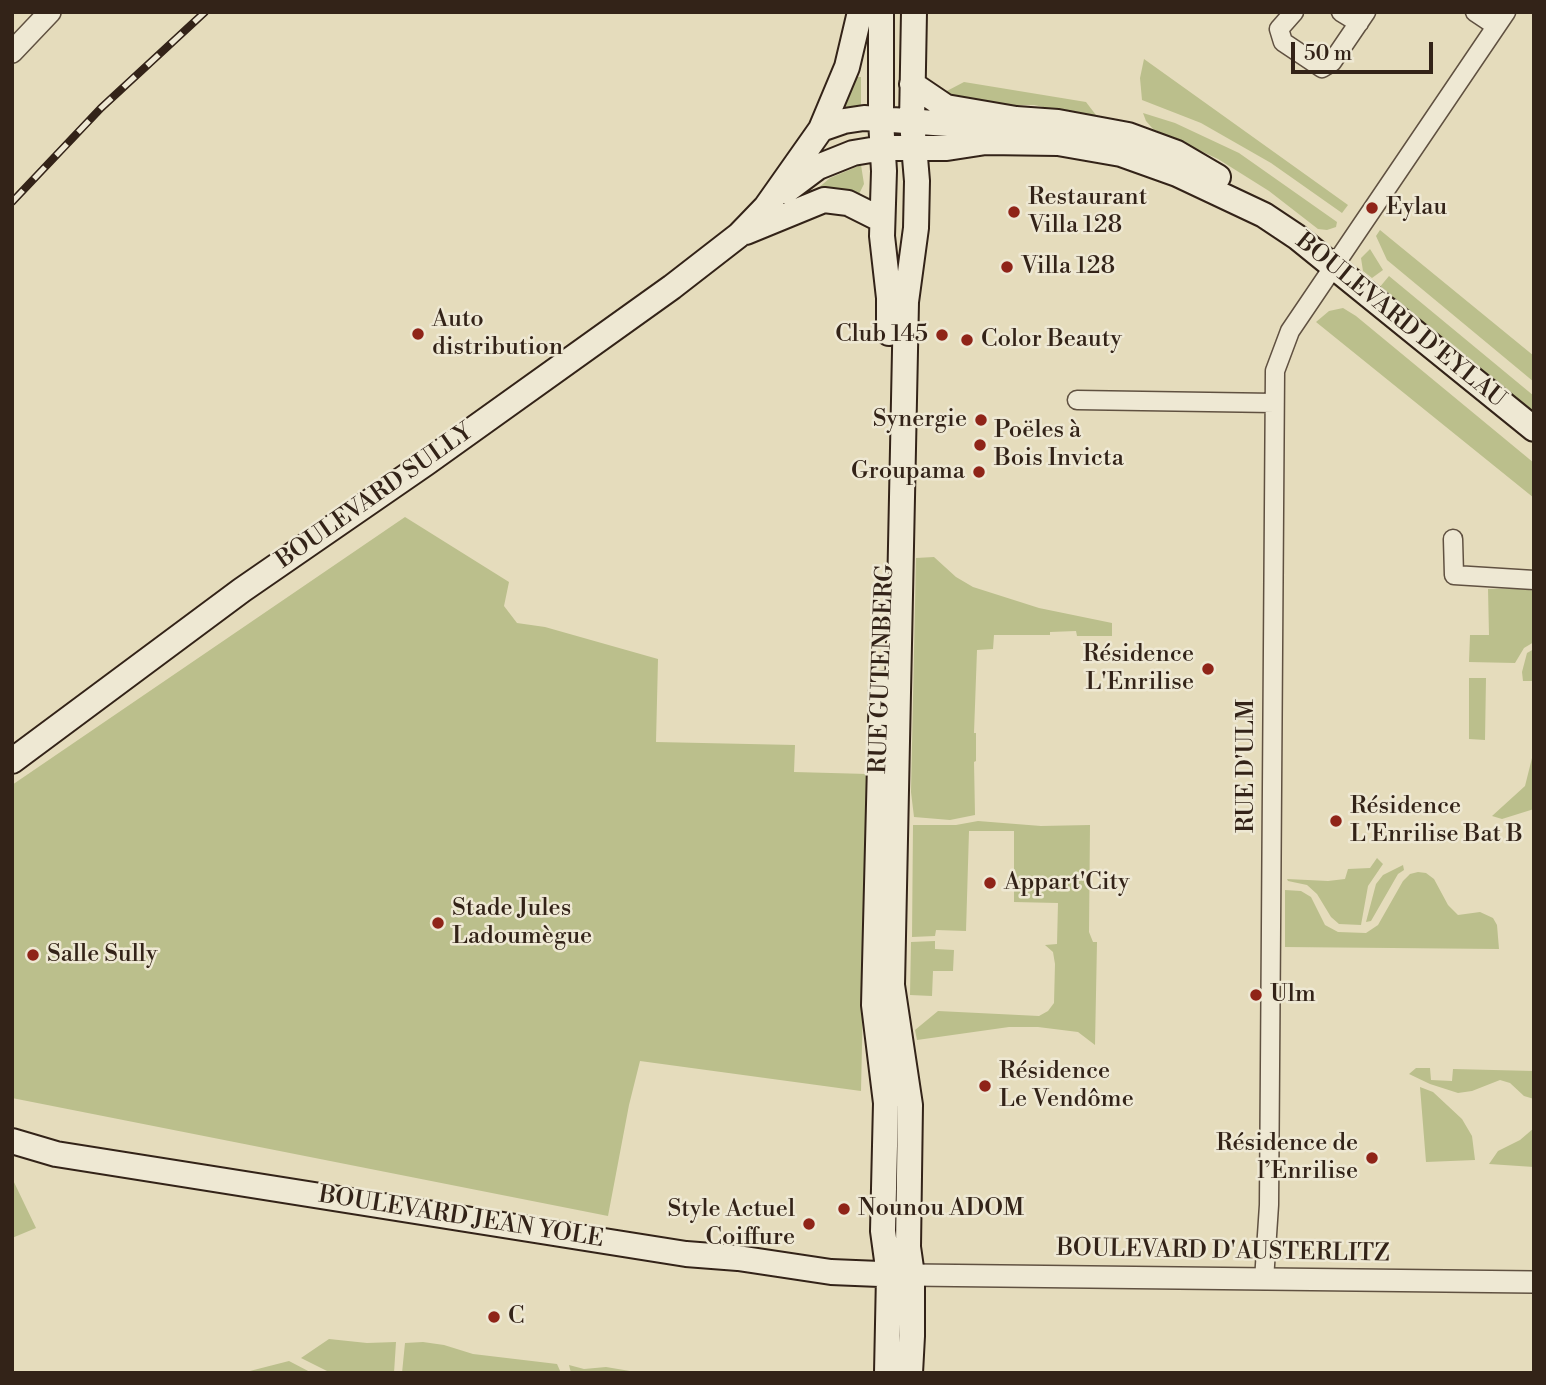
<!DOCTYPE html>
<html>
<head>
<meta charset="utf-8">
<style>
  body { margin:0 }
  #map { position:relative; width:1546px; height:1385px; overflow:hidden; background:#e5dcbc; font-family:"Libre Bodoni",serif }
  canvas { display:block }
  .frame { position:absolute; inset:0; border:14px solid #332318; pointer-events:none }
  .scale { position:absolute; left:1291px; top:42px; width:142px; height:32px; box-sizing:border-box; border:4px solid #332318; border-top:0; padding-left:9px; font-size:21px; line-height:24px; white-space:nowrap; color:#332318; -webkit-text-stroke:5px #eee8d3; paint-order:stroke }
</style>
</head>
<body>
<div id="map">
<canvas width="1546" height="1385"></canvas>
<div class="frame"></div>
<div class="scale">50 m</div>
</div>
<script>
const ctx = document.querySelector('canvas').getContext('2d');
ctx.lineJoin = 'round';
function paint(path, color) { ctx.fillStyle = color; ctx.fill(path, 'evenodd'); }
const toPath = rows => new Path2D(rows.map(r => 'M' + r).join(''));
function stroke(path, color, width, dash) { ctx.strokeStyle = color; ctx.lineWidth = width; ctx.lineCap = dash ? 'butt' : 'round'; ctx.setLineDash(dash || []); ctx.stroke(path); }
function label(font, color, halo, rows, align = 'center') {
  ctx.font = font + ' "Libre Bodoni",serif'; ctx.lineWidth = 5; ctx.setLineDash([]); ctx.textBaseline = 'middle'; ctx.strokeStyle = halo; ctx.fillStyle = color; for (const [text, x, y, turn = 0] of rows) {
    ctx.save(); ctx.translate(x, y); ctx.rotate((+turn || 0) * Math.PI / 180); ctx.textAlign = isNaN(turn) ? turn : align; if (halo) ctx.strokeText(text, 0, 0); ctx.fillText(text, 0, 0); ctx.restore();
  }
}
paint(toPath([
  [1144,59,1348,205,1342,213,1271,163,1201,123,1142,100,1140,78],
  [857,77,861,77,861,111,843,112],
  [964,82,1086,102,1099,119,1034,105,984,105,943,93],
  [1143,113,1175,123,1239,153,1337,222,1336,227,1327,230,1318,229,1269,191,1218,159,1153,129,1146,121],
  [861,165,864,184,858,196,819,192,817,189,830,178],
  [1380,230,1534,356,1534,382,1387,260,1376,236],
  [1370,249,1383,270,1372,278,1363,271,1361,258],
  [1389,276,1534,396,1534,413,1379,288],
  [1343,308,1356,316,1534,463,1534,498,1316,322,1329,311],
  [405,517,509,582,504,606,517,623,545,627,658,659,656,742,795,745,794,772,868,774,861,1091,640,1061,629,1105,608,1216,12,1098,12,785],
  [934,557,956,577,973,587,1039,608,1112,623,1112,636,1077,636,1076,631,1050,632,1050,635,994,635,993,649,977,650,974,733,976,733,976,761,974,762,975,815,950,820,914,817,911,792,916,558],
  [1519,588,1534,591,1534,642,1524,648,1515,663,1469,662,1470,635,1489,635,1488,589],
  [1534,649,1534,681,1523,681,1522,672,1527,653],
  [1469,678,1486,678,1485,740,1469,739],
  [1534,750,1534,809,1502,819,1492,816,1525,786],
  [978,821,1041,826,1090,825,1089,932,1093,942,1097,942,1095,1045,1078,1032,1038,1027,1009,1027,917,1040,915,1030,938,1011,1039,1016,1048,1011,1054,1003,1055,964,1053,952,1045,945,1057,944,1058,903,1014,902,1014,831,969,831,966,931,936,930,935,936,912,937,913,825,956,825],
  [1377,858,1383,864,1368,886,1361,925,1339,924,1331,917,1317,894,1307,885,1288,881,1287,879,1328,881,1345,879,1348,869,1370,868],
  [1403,865,1404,870,1398,874,1371,921,1366,922,1376,884,1383,875],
  [1418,872,1426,873,1434,879,1448,905,1458,915,1480,912,1493,918,1497,925,1499,949,1285,947,1285,890,1301,891,1311,897,1325,925,1338,932,1366,933,1378,925,1403,881,1410,874],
  [935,941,935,949,954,950,953,971,933,971,932,996,910,995,911,942],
  [1416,1068,1430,1068,1431,1080,1452,1081,1453,1069,1534,1071,1534,1099,1524,1096,1510,1083,1500,1080,1472,1091,1458,1093,1430,1084,1409,1074],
  [1420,1087,1433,1092,1462,1119,1472,1136,1475,1160,1426,1162],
  [1534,1128,1534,1167,1489,1164,1498,1151,1520,1140],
  [12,1178,36,1228,12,1238],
  [329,1339,367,1343,396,1342,394,1373,331,1373,301,1358],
  [423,1342,444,1345,473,1354,557,1364,561,1373,402,1373,405,1343],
  [289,1361,312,1373,242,1373],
  [569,1365,584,1369,606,1367,636,1372,571,1373]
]), '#bbbf8c');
const minor = toPath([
  [1294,12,1279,29,1283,42,1322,68,1332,62,1366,12],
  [1341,12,1359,23],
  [1475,12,1496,26],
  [1077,400,1274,403],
  [1453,539,1454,575,1534,580],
  [1264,1280,1269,1205,1275,371,1290,331,1506,12]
]);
const tertiary = toPath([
  [12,52,50,12],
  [912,1275,1534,1282]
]);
const secondary = toPath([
  [881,12,881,120,884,171,882,236,889,298,889,333],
  [912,84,946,107,1016,119,1058,122,1128,135,1177,153,1218,177],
  [821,129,847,67,860,12],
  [786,191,818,167,853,153,883,148,947,148,986,142,1058,143,1121,154,1177,174,1264,215,1297,237,1534,429],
  [746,232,824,200,848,203,882,220],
  [882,684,874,1005,886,1103,883,1231,889,1275,887,1373],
  [12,761,242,590,426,463,672,287,739,235,766,207,821,129,844,121,864,118,948,124,1016,119],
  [12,1141,56,1154,686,1254,738,1258,831,1272,904,1275],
  [910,1373,912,1336,912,1275,908,1247,910,1105,892,985,906,302,916,228,917,181,912,122,914,12]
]);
stroke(minor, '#605141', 21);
stroke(tertiary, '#605141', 24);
stroke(secondary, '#332318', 28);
stroke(minor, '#eee8d3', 18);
stroke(tertiary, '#eee8d3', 21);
stroke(secondary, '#eee8d3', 24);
const rail = toPath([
  [12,202,101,108,205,12]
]);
stroke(rail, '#332318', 8);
stroke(rail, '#eee8d3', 5, [16]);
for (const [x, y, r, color] of [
  [1372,208,7,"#8f2418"],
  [1014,212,7,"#8f2418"],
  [1007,267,7,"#8f2418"],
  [418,334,7,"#8f2418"],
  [942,335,7,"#8f2418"],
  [967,340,7,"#8f2418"],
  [981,420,7,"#8f2418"],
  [980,445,7,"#8f2418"],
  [979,472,7,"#8f2418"],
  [1208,669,7,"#8f2418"],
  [1336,821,7,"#8f2418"],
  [990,883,7,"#8f2418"],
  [438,923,7,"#8f2418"],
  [33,955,7,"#8f2418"],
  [1256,995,7,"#8f2418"],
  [985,1086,7,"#8f2418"],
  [1372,1158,7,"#8f2418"],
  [844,1209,7,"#8f2418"],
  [809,1224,7,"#8f2418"],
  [494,1317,7,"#8f2418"]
]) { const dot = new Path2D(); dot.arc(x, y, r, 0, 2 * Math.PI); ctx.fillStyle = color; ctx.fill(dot); stroke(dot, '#eee8d3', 2.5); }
label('24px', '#332318', '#eee8d3', [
  ["Restaurant",1028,198],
  ["Villa 128",1028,226],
  ["Eylau",1386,208],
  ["Villa 128",1021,267],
  ["Auto",432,320],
  ["distribution",432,348],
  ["Club 145",928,335,"right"],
  ["Color Beauty",981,340],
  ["Synergie",967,420,"right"],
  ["Poëles à",994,431],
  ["Bois Invicta",994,459],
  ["Groupama",965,472,"right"],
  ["Résidence",1194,655,"right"],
  ["L'Enrilise",1194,683,"right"],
  ["Résidence",1350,807],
  ["L'Enrilise Bat B",1350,835],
  ["Appart'City",1004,883],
  ["Stade Jules",452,909],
  ["Ladoumègue",452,937],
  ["Salle Sully",47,955],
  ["Ulm",1270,995],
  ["Résidence",999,1072],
  ["Le Vendôme",999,1100],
  ["Résidence de",1358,1144,"right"],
  ["l’Enrilise",1358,1172,"right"],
  ["Nounou ADOM",858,1209],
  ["Style Actuel",795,1210,"right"],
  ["Coiffure",795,1238,"right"],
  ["C",508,1317]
], 'left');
label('24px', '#332318', '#eee8d3', [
  ["BOULEVARD D'EYLAU",1400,321,39],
  ["BOULEVARD SULLY",375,497,-35],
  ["RUE GUTENBERG",883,669,-88],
  ["RUE D'ULM",1247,766,-90],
  ["BOULEVARD JEAN YOLE",461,1218,9],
  ["BOULEVARD D'AUSTERLITZ",1223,1252,1]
]);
</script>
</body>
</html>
